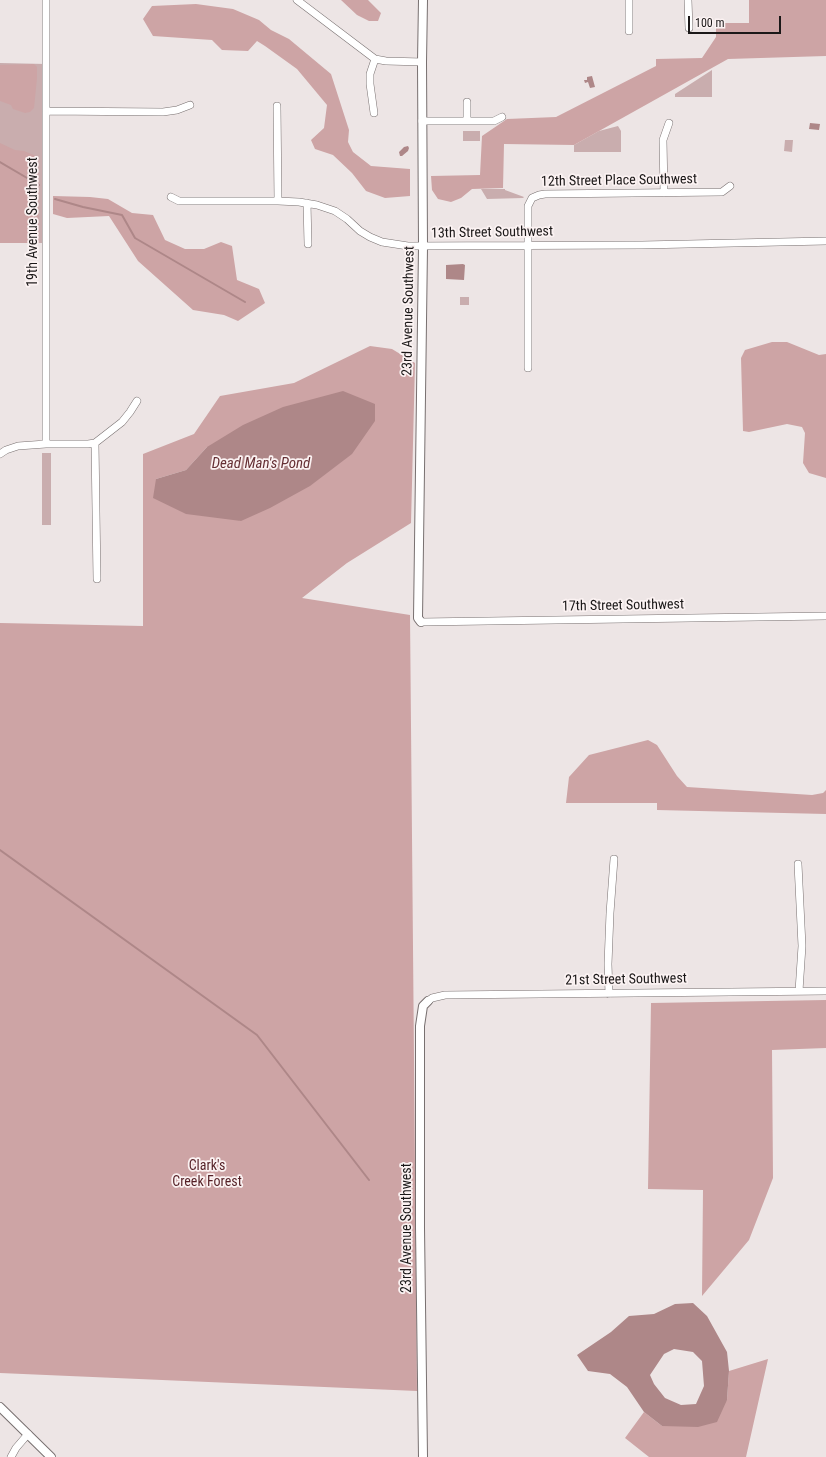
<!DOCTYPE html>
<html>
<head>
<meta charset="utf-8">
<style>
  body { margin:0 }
  #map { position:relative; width:826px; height:1457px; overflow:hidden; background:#ede5e5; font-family:"Roboto Condensed",sans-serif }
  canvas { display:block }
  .scale { position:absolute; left:688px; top:16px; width:93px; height:18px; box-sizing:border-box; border:2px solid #1b1818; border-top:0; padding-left:5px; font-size:12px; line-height:14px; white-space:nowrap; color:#1b1818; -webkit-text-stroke:3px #fbf2f2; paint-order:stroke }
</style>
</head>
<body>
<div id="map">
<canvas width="826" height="1457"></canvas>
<div class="scale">100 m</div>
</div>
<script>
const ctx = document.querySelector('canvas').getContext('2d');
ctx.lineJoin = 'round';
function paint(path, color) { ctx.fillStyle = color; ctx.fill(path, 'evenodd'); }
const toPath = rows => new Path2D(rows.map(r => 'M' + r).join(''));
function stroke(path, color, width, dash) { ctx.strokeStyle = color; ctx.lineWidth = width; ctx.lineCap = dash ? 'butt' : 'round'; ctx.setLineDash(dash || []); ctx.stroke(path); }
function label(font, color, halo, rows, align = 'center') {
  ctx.font = font + ' "Roboto Condensed",sans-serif'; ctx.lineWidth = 3.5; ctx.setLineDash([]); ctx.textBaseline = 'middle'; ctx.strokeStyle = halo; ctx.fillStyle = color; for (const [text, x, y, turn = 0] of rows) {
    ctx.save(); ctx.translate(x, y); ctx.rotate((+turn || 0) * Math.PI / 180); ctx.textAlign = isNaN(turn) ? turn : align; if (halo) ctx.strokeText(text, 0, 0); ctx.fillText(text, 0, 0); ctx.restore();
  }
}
paint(toPath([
  [0,63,46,64,46,243,0,243],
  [712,70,712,97,675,97,675,94],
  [618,126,621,131,621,152,574,152,574,145,599,131],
  [463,131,480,131,480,141,463,141],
  [785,140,793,140,792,152,784,151],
  [481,189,505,189,505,190,524,197,523,198,487,199],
  [460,297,469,297,469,305,460,305],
  [42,453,51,453,51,525,42,525]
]), '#c9adae');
paint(toPath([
  [341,0,368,0,381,13,378,21,369,21,357,15],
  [749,0,826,0,826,56,728,59,574,145,504,144,503,188,472,189,461,198,451,202,438,199,432,190,431,176,480,175,482,136,507,119,556,117,656,66,656,59,702,58,716,37,716,23,749,23],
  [196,4,233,9,259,20,271,30,289,39,331,74,349,130,348,142,353,152,371,166,410,169,410,196,385,198,366,191,352,173,333,155,315,149,311,140,324,128,327,105,297,69,265,46,257,41,248,51,222,50,212,40,153,36,143,19,152,6],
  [34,64,37,67,37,78,34,108,30,112,25,113,13,109,11,105,0,101,0,65],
  [0,143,15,150,24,151,36,156,38,162,39,243,0,243],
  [53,196,90,197,108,199,132,213,153,215,165,240,185,249,204,249,221,242,232,246,237,280,259,289,265,303,238,321,224,315,193,310,138,261,109,216,67,218,53,214],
  [772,342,787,342,819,355,826,354,826,478,809,473,803,463,805,433,802,427,787,424,749,432,743,431,741,358,745,350],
  [370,346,392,349,415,363,411,523,347,563,302,598,410,615,417,1391,0,1373,0,623,143,626,143,454,194,434,220,396,294,383],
  [207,447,241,521,156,479,186,470],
  [648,740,657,745,677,776,687,787,812,795,823,793,826,790,826,814,657,810,657,803,566,803,569,777,589,755],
  [826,1000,826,1048,772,1050,773,1178,749,1240,702,1296,703,1190,648,1189,651,1003],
  [768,1359,746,1457,649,1457,625,1438,644,1412,662,1426,727,1400,729,1371]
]), '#cda4a5');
paint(toPath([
  [592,76,595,87,590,88,588,82,585,83,584,80,587,80,587,77],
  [810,123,820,124,819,130,809,129],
  [408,146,409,148,408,151,402,156,400,156,399,152,404,147],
  [463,264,465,265,464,280,446,279,446,265],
  [343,391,375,404,375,421,352,454,310,486,270,508,241,521,186,514,153,498,156,479,186,470,207,447,243,425,283,407],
  [693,1303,707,1316,727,1352,729,1371,727,1400,717,1422,698,1427,662,1426,644,1412,627,1387,610,1374,588,1371,577,1355,611,1332,629,1316,654,1314,675,1304],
  [674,1349,693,1352,702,1361,704,1386,696,1404,681,1405,665,1398,654,1384,650,1375,664,1354]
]), '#ae8788');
stroke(toPath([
  [0,162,39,185],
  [55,199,83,207,122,215,135,238,245,302],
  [0,850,257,1035,369,1180]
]), '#ae8788', 2);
const minor = toPath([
  [297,0,375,59,386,61,422,62],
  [688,0,689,28],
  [629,31,629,0],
  [467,102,467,121],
  [277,106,278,201],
  [46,111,163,112,177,110,190,105],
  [374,113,370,84,370,74,375,59],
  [422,121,494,121,502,117],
  [664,193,663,140,669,123],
  [171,197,179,201,278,201,299,202,317,205,335,211,347,219,360,231,370,237,382,242,408,246,642,245,826,241],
  [307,203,308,244],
  [528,368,528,206,532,198,539,195,545,194,722,192,730,186],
  [95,443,97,579],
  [46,444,46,0],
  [0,454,6,450,18,446,46,444,88,444,95,443,122,422,130,412,137,401],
  [421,622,826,616],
  [798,864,802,946,799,991],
  [609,994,608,964,610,913,614,859],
  [428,1001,432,998,445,995,826,991],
  [11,1457,16,1448,28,1434]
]);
const tertiary = toPath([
  [421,622,418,618,423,247,422,62,423,0],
  [0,1407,51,1457],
  [423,1457,420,1228,420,1026,423,1006,428,1001]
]);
stroke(minor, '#787070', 8);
stroke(tertiary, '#787070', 10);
stroke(minor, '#fff', 7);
stroke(tertiary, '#fff', 8);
label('14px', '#1b1818', '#fbf2f2', [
  ["12th Street Place Southwest",619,181,-1],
  ["19th Avenue Southwest",33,222,-90],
  ["13th Street Southwest",492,233,-1],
  ["23rd Avenue Southwest",409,311,-89],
  ["17th Street Southwest",623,606,-1],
  ["21st Street Southwest",626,980,-1],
  ["23rd Avenue Southwest",407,1228,-90]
]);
label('14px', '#541f25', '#fbf2f2', [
  ["Clark's",207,1166],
  ["Creek Forest",207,1182]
]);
label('italic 15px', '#652f34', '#fbf2f2', [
  ["Dead Man's Pond",261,464]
]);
</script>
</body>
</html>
